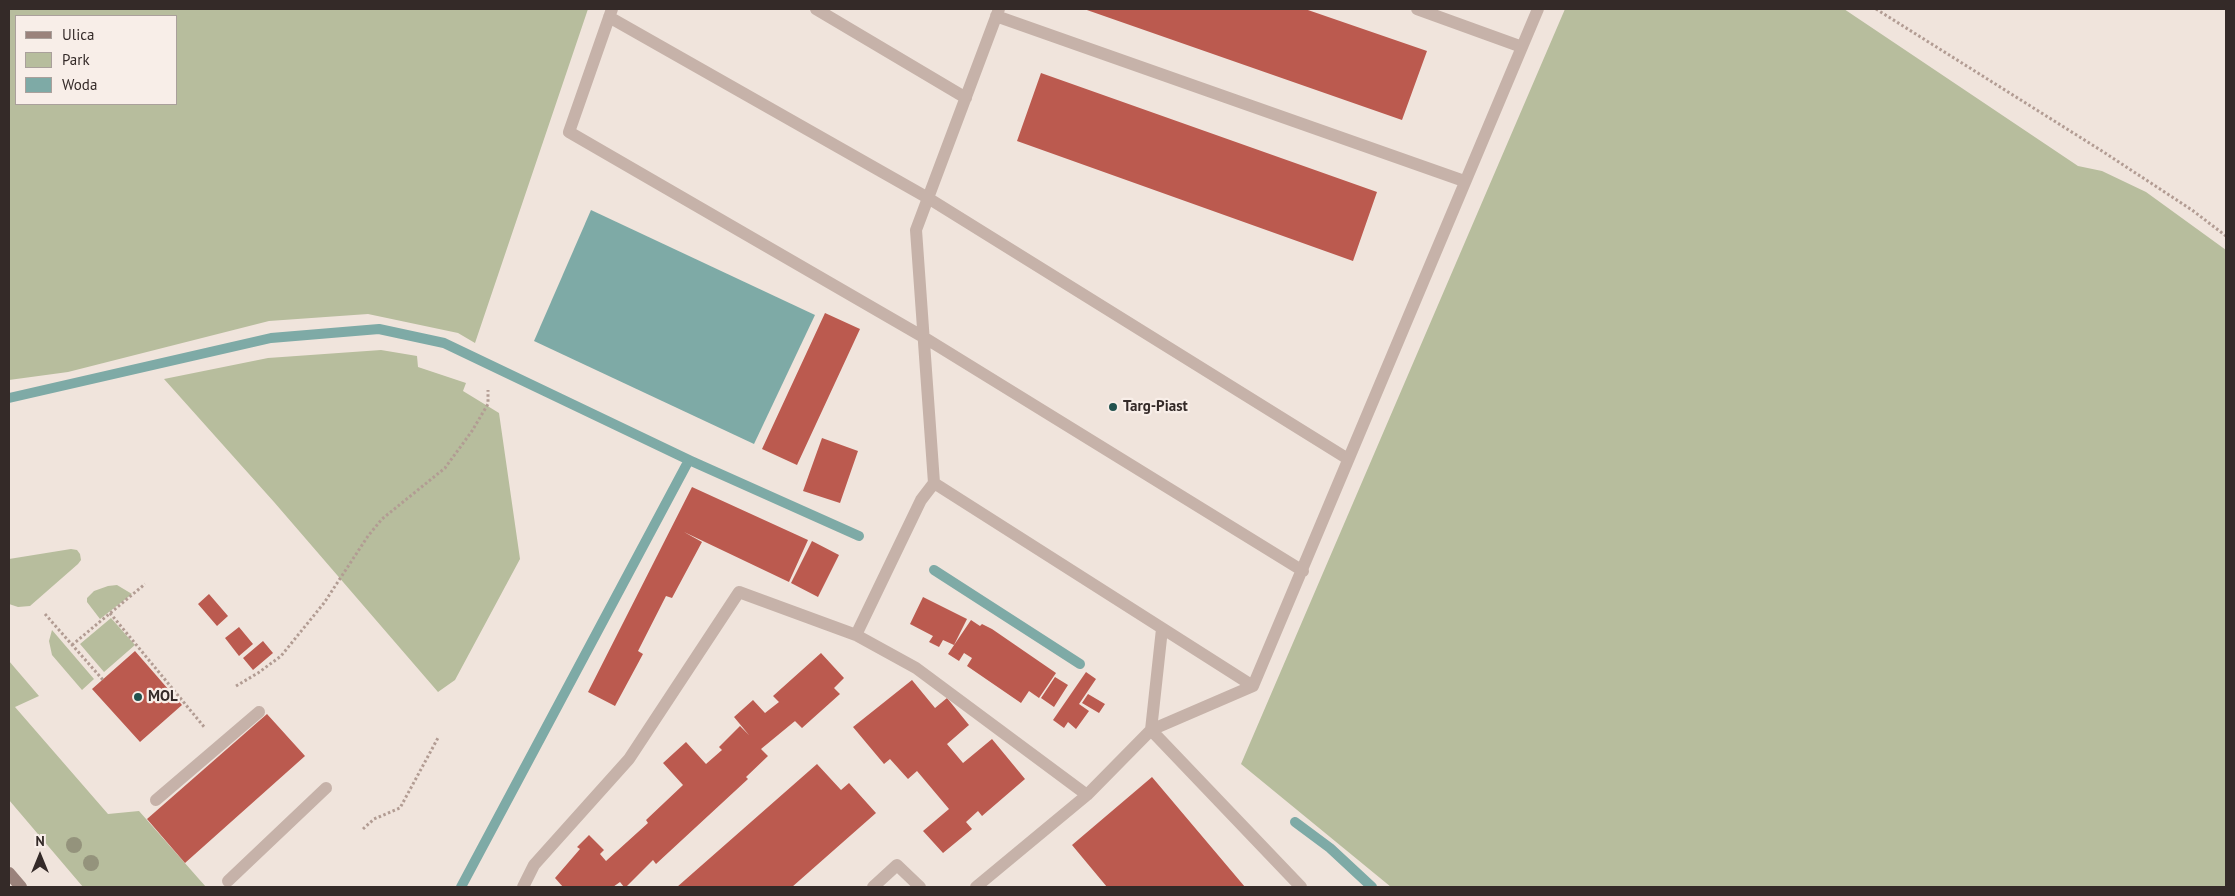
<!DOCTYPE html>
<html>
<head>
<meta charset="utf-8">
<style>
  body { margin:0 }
  #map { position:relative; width:2235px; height:896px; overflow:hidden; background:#f0e4dc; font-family:"PT Sans",sans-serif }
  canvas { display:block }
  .frame { position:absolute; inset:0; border:10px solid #342a28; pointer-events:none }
  .legend { position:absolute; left:15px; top:15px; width:162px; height:90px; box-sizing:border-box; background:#f8eee8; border:1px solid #aaa09b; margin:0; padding:6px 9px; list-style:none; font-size:15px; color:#342a28 }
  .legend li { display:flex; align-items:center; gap:10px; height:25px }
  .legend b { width:25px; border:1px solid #aaa09b }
  .north { position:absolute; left:15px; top:831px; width:50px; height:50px; -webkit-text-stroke:4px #f8eee8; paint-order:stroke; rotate:0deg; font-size:14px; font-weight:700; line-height:20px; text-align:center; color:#342a28 }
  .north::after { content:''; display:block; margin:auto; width:18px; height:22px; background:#342a28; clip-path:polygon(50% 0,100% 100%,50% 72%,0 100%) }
</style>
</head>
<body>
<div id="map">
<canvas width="2235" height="896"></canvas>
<div class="frame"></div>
<ul class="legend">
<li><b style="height:6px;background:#9a827b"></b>Ulica</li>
<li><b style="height:14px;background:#b7bd9d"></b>Park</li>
<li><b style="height:14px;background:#7eaaa6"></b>Woda</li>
</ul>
<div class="north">N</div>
</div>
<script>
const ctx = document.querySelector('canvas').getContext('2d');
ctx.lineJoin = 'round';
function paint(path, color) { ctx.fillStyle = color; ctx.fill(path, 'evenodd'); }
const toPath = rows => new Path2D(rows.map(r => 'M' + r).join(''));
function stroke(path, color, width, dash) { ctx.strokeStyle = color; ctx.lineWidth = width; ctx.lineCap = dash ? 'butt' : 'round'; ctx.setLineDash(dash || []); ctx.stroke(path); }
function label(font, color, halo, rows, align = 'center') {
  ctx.font = font + ' "PT Sans",sans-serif'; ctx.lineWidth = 4.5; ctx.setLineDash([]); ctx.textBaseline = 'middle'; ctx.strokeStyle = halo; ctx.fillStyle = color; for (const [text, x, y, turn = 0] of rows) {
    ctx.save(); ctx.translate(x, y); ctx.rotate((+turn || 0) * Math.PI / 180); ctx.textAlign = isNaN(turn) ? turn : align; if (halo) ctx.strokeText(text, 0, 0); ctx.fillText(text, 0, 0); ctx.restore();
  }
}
paint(toPath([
  [9,9,588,9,475,343,458,333,368,314,269,321,68,372,9,380],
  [16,16,176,16,176,104,16,104],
  [1565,9,1844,9,2078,166,2102,171,2146,192,2226,250,2226,887,1391,887,1241,764],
  [381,350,417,356,418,367,466,383,463,391,499,413,520,559,455,680,438,692,274,502,164,379,268,358],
  [71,549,77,550,80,554,81,560,78,564,30,606,18,607,9,604,9,559],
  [117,585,132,594,100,619,87,602,87,598,94,591,108,586],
  [111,618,135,645,104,672,80,644],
  [52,630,94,679,82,690,52,655,49,641],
  [9,661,39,696,15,707,108,814,139,811,206,887,83,887,9,800]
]), '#b7bd9d');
paint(toPath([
  [591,210,815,315,754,444,534,341]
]), '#7eaaa6');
stroke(toPath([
  [9,398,271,338,379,329,444,343,689,460,859,536],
  [934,570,1080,664],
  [1295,822,1330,848,1372,887],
  [461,887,689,460]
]), '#7eaaa6', 10);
paint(toPath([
  [1084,9,1305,9,1427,51,1402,120],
  [1041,73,1377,192,1353,261,1017,141],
  [825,313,860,329,797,465,762,449],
  [822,438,858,451,840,503,803,491],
  [692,487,808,540,789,582,684,532,702,542,672,598,666,596,638,651,643,654,615,706,588,692],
  [812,541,839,555,818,597,791,583],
  [209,594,228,616,217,626,198,604],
  [923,597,967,619,954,645,943,640,939,647,929,642,933,636,910,624],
  [971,620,980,626,982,624,992,629,1056,673,1039,698,1029,691,1021,703,967,666,972,658,964,653,959,661,948,654],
  [239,627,253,644,239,656,225,638],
  [263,641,273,653,253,670,243,658],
  [135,651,182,705,140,742,92,689],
  [821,653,844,678,834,688,840,694,802,728,789,715,795,721,761,749,768,756,746,777,748,779,656,864,653,860,626,887,624,887,620,882,613,887,563,887,555,878,580,849,577,847,589,835,604,850,600,854,606,861,648,823,646,820,683,785,663,763,686,742,706,764,722,750,719,747,740,726,749,735,734,717,753,700,765,713,779,702,773,696],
  [1086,672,1096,679,1079,704,1089,711,1076,729,1068,722,1064,728,1053,720],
  [1055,677,1068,685,1054,707,1041,698],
  [912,680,935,708,947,698,969,725,947,744,963,763,992,739,1025,779,982,816,978,811,966,822,972,829,943,853,923,831,949,809,917,771,908,779,890,759,884,764,853,727],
  [1088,694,1105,704,1099,713,1082,703],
  [267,714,305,756,185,863,147,819],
  [817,764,841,790,849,783,876,813,792,887,677,887],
  [1152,777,1245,887,1107,887,1072,845]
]), '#bb5a4f');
stroke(toPath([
  [1876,9,2102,151,2192,210,2226,236],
  [110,613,205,728],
  [45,614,103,680],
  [72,645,145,584],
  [236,686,258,673,281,656,324,603,368,536,382,519,445,468,472,431,488,404,488,390],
  [363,829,374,819,400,808,439,736]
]), '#b29c93', 3, [2.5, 2.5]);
stroke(toPath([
  [612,9,569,132,925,338,1303,571],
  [816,9,966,98],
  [999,9,916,230,934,483,921,500,856,635,916,668,1087,795],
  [1417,9,1522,47],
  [996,16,1464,181],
  [609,17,928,198,1348,459],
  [934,483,1253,686],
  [1162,629,1151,730,1301,887],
  [156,800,259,712],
  [228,881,326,788],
  [523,887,534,865,629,759,739,592,856,635],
  [873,887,897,865,920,887],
  [976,887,1087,795,1151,730,1253,686,1538,9]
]), '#c6b2a9', 12);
stroke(toPath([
  [9,873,21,887]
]), '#9a827b', 12);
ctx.fillStyle = '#94937c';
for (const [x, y] of [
  [74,845],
  [91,863]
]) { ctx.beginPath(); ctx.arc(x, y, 8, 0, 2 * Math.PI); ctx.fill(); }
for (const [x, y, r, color] of [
  [1113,407,5,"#22524e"],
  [138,697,5,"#22524e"]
]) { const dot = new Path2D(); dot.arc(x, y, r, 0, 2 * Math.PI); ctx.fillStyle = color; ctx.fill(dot); stroke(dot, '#f8eee8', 2); }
label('bold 15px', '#342a28', '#f8eee8', [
  ["Targ-Piast",1123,407],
  ["MOL",148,697]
], 'left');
</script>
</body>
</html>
